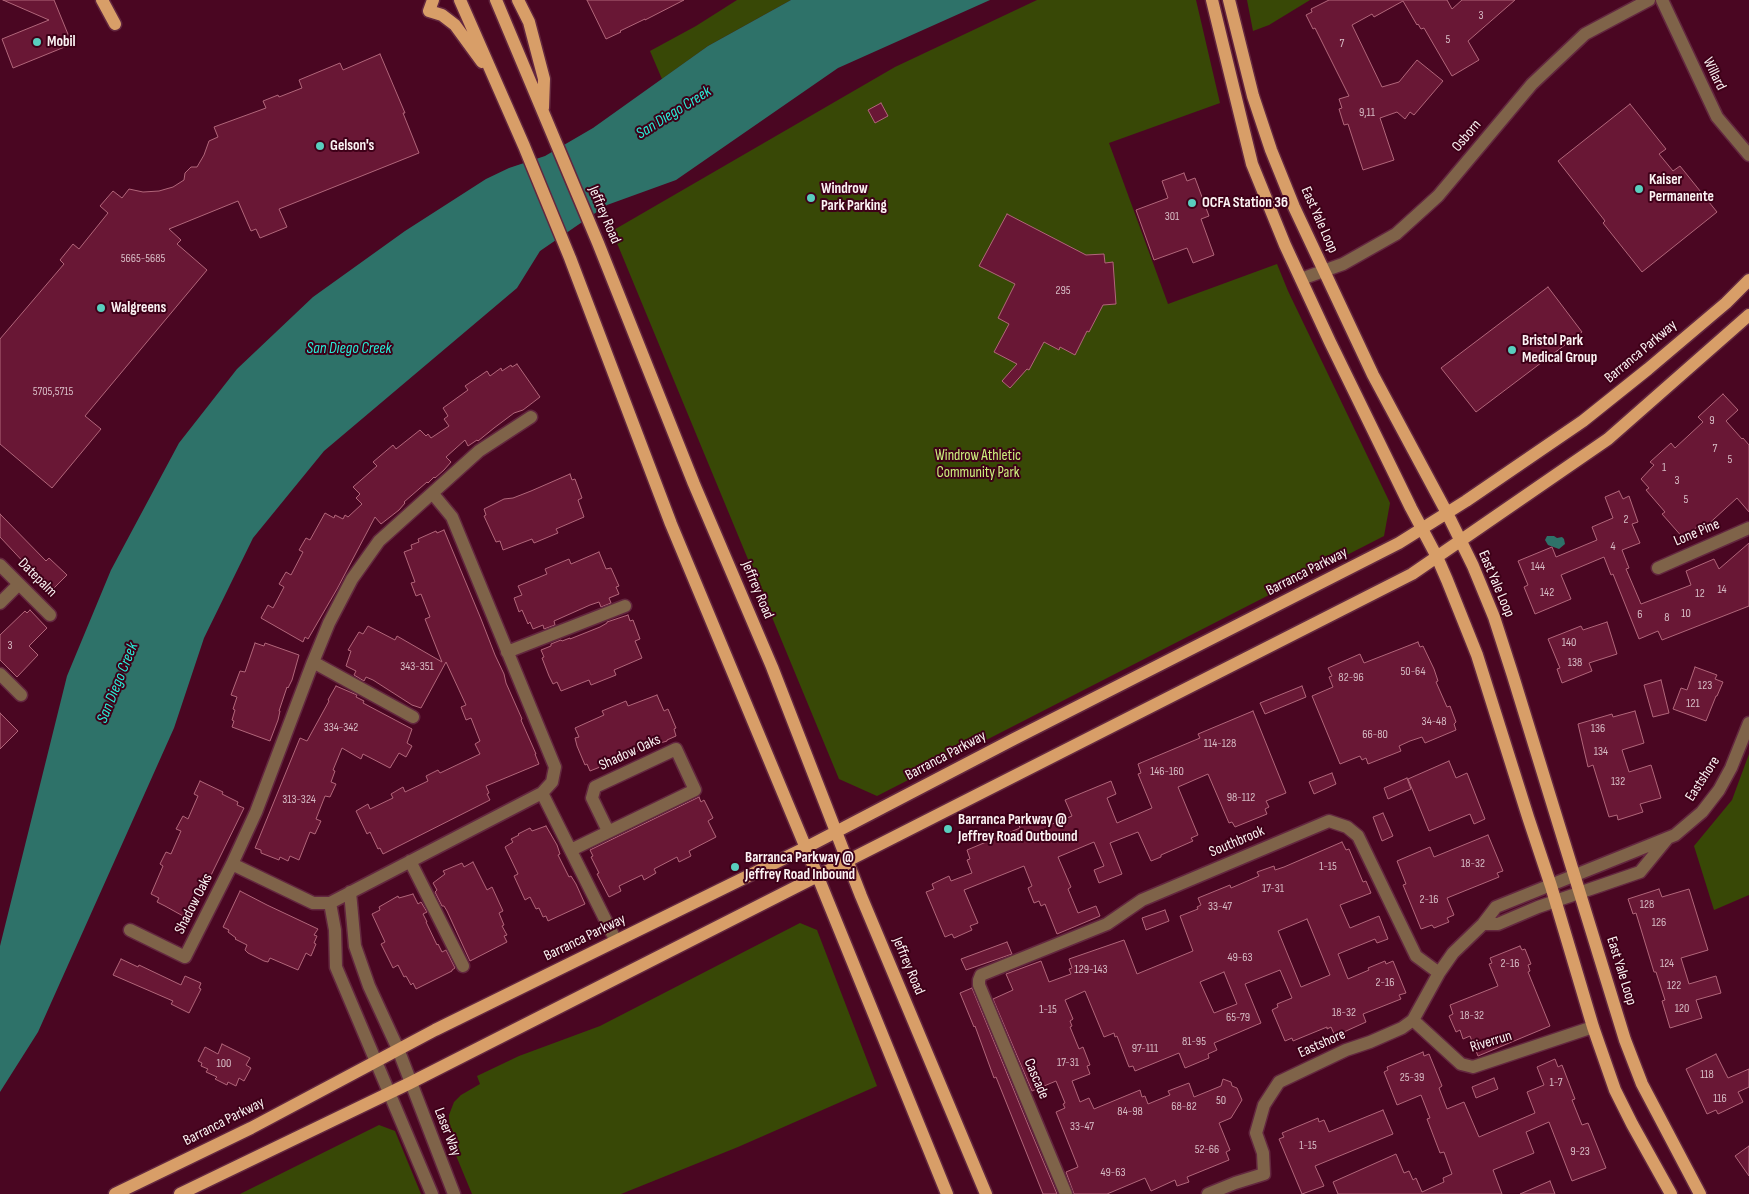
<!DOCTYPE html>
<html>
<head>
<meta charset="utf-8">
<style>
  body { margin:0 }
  canvas { display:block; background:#4a0622 }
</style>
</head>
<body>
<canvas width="1749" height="1194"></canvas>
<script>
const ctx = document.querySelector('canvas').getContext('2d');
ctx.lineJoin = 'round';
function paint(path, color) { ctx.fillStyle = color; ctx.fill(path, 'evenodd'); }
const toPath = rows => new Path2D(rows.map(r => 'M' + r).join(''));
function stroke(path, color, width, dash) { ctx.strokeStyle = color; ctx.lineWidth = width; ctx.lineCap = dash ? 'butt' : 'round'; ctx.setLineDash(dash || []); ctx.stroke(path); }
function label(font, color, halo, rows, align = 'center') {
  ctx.font = font + ' "Sofia Sans Condensed",sans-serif'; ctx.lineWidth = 4; ctx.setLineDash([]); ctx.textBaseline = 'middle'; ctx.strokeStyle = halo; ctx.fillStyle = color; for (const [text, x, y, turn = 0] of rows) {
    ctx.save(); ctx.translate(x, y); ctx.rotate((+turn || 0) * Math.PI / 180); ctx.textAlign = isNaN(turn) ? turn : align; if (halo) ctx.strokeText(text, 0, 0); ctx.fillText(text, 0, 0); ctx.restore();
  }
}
paint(toPath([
  [737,0,791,0,708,46,662,79,650,51,696,26],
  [1037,0,1196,0,1220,103,1109,143,1168,304,1277,264,1288,291,1390,503,1384,536,877,796,839,779,612,231,895,67],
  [1247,0,1310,0,1269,25,1253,31],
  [1749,754,1749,895,1714,910,1694,846,1732,800],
  [800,923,817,930,877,1086,738,1147,621,1194,472,1194,450,1141,449,1115,454,1102,461,1095,480,1084,477,1076,519,1056,600,1026],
  [379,1125,395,1131,421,1194,240,1194]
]), '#384806');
paint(toPath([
  [791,0,990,0,838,68,676,180,607,205,540,251,517,288,324,451,253,538,204,638,174,728,38,1032,0,1092,0,946,67,676,111,570,179,443,237,369,313,297,405,231,486,179,509,168,545,156,593,128,708,46],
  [1547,536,1554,536,1557,538,1562,537,1564,539,1565,544,1559,549,1548,545,1545,540]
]), '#2e7269');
const building = toPath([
  [3,0,54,0,72,44,13,68,2,39,49,20,3,0],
  [587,0,684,0,645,20,645,19,620,31,621,32,606,39,587,0],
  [1329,0,1447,0,1452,9,1462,0,1515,0,1468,41,1479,60,1452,76,1424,28,1421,29,1418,24,1417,25,1403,1,1374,17,1372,14,1352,25,1382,87,1399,82,1417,60,1443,81,1414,115,1410,112,1405,119,1397,112,1380,118,1394,160,1363,170,1348,124,1344,125,1339,109,1342,108,1339,99,1349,96,1315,28,1313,29,1306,15,1312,12,1311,9,1329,0],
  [380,54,405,113,403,113,419,153,279,209,287,227,260,238,256,229,251,231,238,201,169,229,181,240,177,244,207,270,85,416,101,429,52,488,0,444,0,339,64,264,60,260,73,244,79,249,108,213,100,206,113,191,122,198,129,189,143,192,159,191,173,187,184,180,185,173,191,167,197,167,204,155,209,141,218,137,214,127,266,108,263,101,278,95,279,97,302,88,299,80,340,63,343,70,380,54],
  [881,103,888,116,875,123,868,110,881,103],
  [1630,104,1666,149,1659,154,1673,171,1680,166,1717,212,1642,272,1603,223,1605,221,1558,161,1630,104],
  [1184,173,1187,181,1195,178,1209,216,1201,219,1214,255,1193,263,1187,248,1154,260,1136,210,1168,198,1162,181,1184,173],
  [1007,214,1086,255,1104,254,1105,263,1113,262,1116,304,1103,305,1089,332,1087,331,1075,355,1060,347,1059,350,1044,342,1029,370,1027,369,1010,388,1002,381,1017,364,994,352,1009,324,998,318,1015,284,979,266,1007,214],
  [1548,287,1582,332,1476,412,1441,368,1548,287],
  [517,364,540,397,523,410,514,413,494,428,478,441,477,440,468,446,465,440,446,457,451,462,444,470,435,478,434,477,428,483,427,482,404,502,405,503,399,510,381,524,375,517,337,589,308,639,305,637,303,642,261,618,268,605,273,608,284,587,279,584,286,572,291,575,303,552,299,550,306,538,310,540,325,513,334,518,335,515,343,519,345,515,348,517,362,504,356,498,360,494,353,487,377,466,373,462,393,445,396,449,420,430,426,436,428,434,431,438,449,426,444,419,448,416,443,408,468,390,465,386,487,371,490,376,501,368,502,371,511,365,512,367,517,364],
  [1723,394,1738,410,1726,421,1742,439,1743,438,1749,445,1749,512,1737,498,1703,529,1699,525,1684,539,1662,514,1665,512,1646,490,1649,488,1641,479,1654,465,1650,462,1671,443,1675,448,1703,422,1698,417,1723,394],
  [570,474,572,480,575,479,582,498,578,500,584,517,556,529,558,533,534,543,532,539,503,550,500,541,496,542,484,516,486,515,484,509,504,499,513,498,531,491,570,474],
  [1619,491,1623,499,1629,496,1638,522,1632,524,1640,543,1622,550,1629,568,1626,569,1641,604,1691,585,1686,571,1714,559,1719,569,1749,543,1749,606,1662,640,1658,631,1639,639,1613,574,1611,575,1604,557,1561,575,1571,599,1535,614,1524,587,1528,585,1518,561,1552,547,1556,557,1597,540,1592,527,1613,518,1605,497,1619,491],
  [0,514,46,561,49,558,67,575,54,588,31,566,29,568,0,537,0,514],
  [444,530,481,619,495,655,504,674,506,683,522,719,521,720,536,754,535,754,539,764,486,786,489,793,487,794,490,800,383,854,380,848,378,849,370,832,367,834,356,811,368,804,370,809,393,798,391,794,403,787,405,792,428,781,426,776,438,770,440,773,480,754,475,744,480,741,471,718,466,720,461,707,466,705,446,662,421,708,412,705,373,680,366,677,364,681,354,675,356,671,346,666,351,651,348,650,359,632,363,634,368,626,395,640,397,636,442,662,425,619,430,617,421,594,416,596,411,583,415,582,404,552,412,549,411,545,419,542,418,539,436,531,437,533,444,530],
  [599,552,606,569,611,568,619,586,616,587,619,594,609,598,611,603,601,607,599,602,590,605,554,621,555,625,544,629,543,625,533,629,530,622,528,624,522,610,519,612,514,598,522,595,518,586,547,574,545,569,569,559,571,564,599,552],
  [30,610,47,628,29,646,38,655,17,677,0,660,0,635,25,611,27,613,30,610],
  [628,615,630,621,633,620,640,639,635,641,642,658,614,670,616,675,591,685,589,680,561,691,557,682,553,684,549,676,542,658,544,657,541,650,551,646,551,644,561,640,562,641,570,638,570,639,600,627,607,623,607,622,628,615],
  [1607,622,1617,654,1589,663,1592,671,1562,683,1557,669,1560,668,1548,639,1581,626,1583,630,1607,622],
  [1418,642,1420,647,1423,646,1434,669,1438,681,1436,682,1447,707,1450,706,1456,722,1454,724,1456,730,1425,743,1422,737,1410,741,1399,746,1401,751,1368,764,1366,758,1362,760,1360,756,1340,764,1312,696,1333,687,1329,677,1332,676,1328,668,1360,654,1364,663,1418,642],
  [255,643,264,646,265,643,299,655,292,680,288,688,287,687,279,711,280,711,278,720,270,741,232,727,234,721,232,720,235,710,233,709,237,697,231,695,240,671,245,672,255,643],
  [1695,667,1717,675,1715,679,1723,682,1717,696,1716,696,1706,721,1673,709,1681,688,1687,690,1695,667],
  [1661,680,1669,713,1653,717,1644,685,1661,680],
  [336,686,357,695,356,697,364,701,363,703,412,729,407,743,412,746,406,757,399,753,390,768,363,754,361,759,342,748,333,770,335,771,331,782,336,784,330,797,325,796,316,819,321,821,315,834,310,832,299,860,290,856,288,861,280,857,279,860,261,853,261,850,255,848,300,738,307,741,329,701,328,700,336,686],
  [1302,686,1306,697,1265,714,1260,703,1302,686],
  [657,695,664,711,668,709,676,728,674,729,676,736,667,740,667,741,647,747,618,759,601,768,600,767,590,771,587,764,585,765,577,746,575,738,579,737,575,728,604,715,602,711,626,701,628,706,657,695],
  [1253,711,1286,793,1266,801,1269,807,1265,809,1267,814,1235,827,1232,822,1229,823,1208,774,1178,787,1198,835,1191,838,1193,841,1161,855,1161,857,1151,861,1138,832,1110,843,1122,874,1099,883,1094,870,1104,866,1094,842,1058,857,1071,887,1068,889,1078,913,1096,906,1100,916,1057,934,1045,904,1041,906,1039,901,1034,903,1028,888,1032,886,1024,866,964,890,978,923,970,926,972,930,954,938,952,934,945,937,926,892,934,889,932,884,949,876,951,881,972,873,967,860,970,859,967,850,1020,828,1019,825,1035,818,1036,821,1043,818,1047,826,1072,816,1065,800,1111,781,1116,794,1107,798,1117,823,1152,808,1138,774,1141,773,1138,764,1200,738,1198,734,1253,711],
  [1635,711,1644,743,1622,750,1629,772,1651,765,1661,798,1640,804,1643,812,1618,820,1617,815,1609,817,1593,765,1588,767,1578,724,1612,714,1613,717,1635,711],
  [0,713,18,731,0,749,0,713],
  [1449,761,1456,778,1467,773,1485,819,1474,824,1470,814,1429,831,1408,779,1449,761],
  [1332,773,1336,784,1314,794,1309,782,1332,773],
  [1407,778,1411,789,1388,799,1384,788,1407,778],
  [200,781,223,792,222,794,238,802,237,805,244,808,191,916,184,913,183,916,165,906,157,902,159,898,151,894,163,866,160,864,166,852,171,854,181,831,176,829,183,816,188,819,198,796,194,794,200,781],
  [699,797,701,802,704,800,713,818,708,821,716,837,689,851,691,856,679,862,677,857,654,869,656,873,644,880,642,875,619,886,621,891,609,897,597,874,599,873,591,857,593,856,590,850,699,797],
  [1383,813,1393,836,1382,841,1373,817,1383,813],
  [546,826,557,845,560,854,558,855,569,877,571,876,576,884,585,904,548,921,546,916,543,917,539,908,536,909,530,897,525,900,514,876,518,874,505,847,513,842,511,839,519,835,518,834,530,828,532,831,546,826],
  [1488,835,1503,871,1497,873,1499,877,1447,898,1454,915,1447,918,1449,922,1434,928,1432,925,1421,929,1403,885,1406,884,1397,861,1430,847,1434,857,1488,835],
  [1342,842,1346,850,1349,849,1363,882,1366,881,1371,893,1340,905,1350,928,1379,916,1388,939,1377,943,1375,939,1338,954,1348,979,1369,970,1368,968,1385,961,1386,964,1393,961,1406,993,1399,995,1401,999,1363,1014,1366,1022,1335,1036,1331,1027,1327,1029,1327,1027,1293,1041,1292,1038,1285,1041,1272,1010,1278,1007,1277,1004,1292,998,1280,970,1245,984,1261,1023,1214,1043,1217,1050,1208,1054,1209,1058,1185,1068,1179,1053,1135,1071,1133,1066,1129,1067,1117,1036,1115,1037,1114,1033,1104,1037,1085,991,1065,1000,1073,1019,1070,1021,1072,1026,1070,1027,1079,1049,1083,1047,1090,1065,1087,1066,1090,1074,1072,1081,1080,1102,1089,1098,1094,1109,1140,1090,1142,1097,1145,1096,1148,1104,1170,1095,1168,1091,1189,1083,1194,1097,1221,1086,1223,1079,1231,1082,1232,1086,1237,1088,1242,1100,1231,1118,1219,1123,1230,1150,1226,1152,1229,1160,1187,1177,1189,1182,1177,1186,1175,1180,1151,1191,1145,1178,1107,1194,1074,1194,1066,1172,1078,1167,1056,1112,1065,1108,1063,1104,1065,1103,1056,1081,1032,1091,993,999,1013,990,1006,974,1041,961,1049,982,1071,974,1069,969,1072,968,1069,959,1124,940,1137,974,1193,951,1180,916,1198,909,1197,907,1201,905,1198,898,1230,885,1231,888,1259,876,1257,872,1274,866,1275,870,1284,867,1342,842],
  [1307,919,1330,975,1301,987,1278,931,1307,919],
  [1224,972,1237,1004,1214,1013,1200,982,1224,972],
  [473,862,487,890,492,887,503,911,499,913,504,925,502,926,507,935,504,936,507,942,470,961,447,911,444,906,442,906,435,892,437,890,433,883,445,874,443,871,462,863,464,867,473,862],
  [1659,889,1662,897,1689,889,1708,950,1681,958,1689,984,1716,976,1721,993,1696,1000,1702,1018,1670,1028,1662,1001,1665,1000,1656,972,1654,972,1636,913,1633,914,1628,899,1659,889],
  [240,891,267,905,318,929,314,935,317,936,314,943,316,944,311,956,306,953,298,970,270,958,268,962,264,961,248,953,245,950,247,945,235,939,236,938,228,932,229,930,223,927,240,891],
  [413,894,418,904,421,902,427,912,423,914,427,922,426,922,437,945,438,944,442,952,446,950,455,968,452,970,452,971,416,989,413,983,411,985,406,976,404,977,398,965,393,968,381,944,385,942,372,914,380,910,379,907,398,896,399,898,413,894],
  [1165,910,1169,921,1146,930,1142,918,1165,910],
  [1007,942,1012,954,966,970,961,959,1007,942],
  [1520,946,1522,950,1525,949,1531,964,1528,965,1530,971,1528,972,1550,1026,1478,1056,1470,1036,1463,1039,1460,1030,1456,1032,1449,1016,1453,1014,1450,1005,1498,986,1489,964,1492,963,1490,958,1520,946],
  [121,959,138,967,139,965,181,985,185,976,201,983,199,988,201,989,189,1013,171,1004,173,1001,113,975,121,959],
  [972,988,1031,1132,1057,1194,1043,1194,996,1077,994,1078,975,1026,974,1027,960,993,972,988],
  [222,1044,250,1058,246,1065,251,1068,244,1081,239,1078,236,1086,228,1082,227,1085,215,1079,217,1077,206,1072,208,1069,201,1066,202,1063,198,1061,205,1047,218,1054,222,1044],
  [1423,1052,1424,1056,1429,1054,1442,1086,1439,1088,1447,1109,1464,1102,1479,1137,1535,1113,1527,1092,1544,1085,1537,1067,1555,1059,1558,1067,1562,1065,1575,1099,1572,1100,1582,1125,1588,1123,1606,1168,1572,1181,1549,1122,1526,1132,1534,1153,1493,1170,1502,1194,1338,1194,1333,1182,1396,1154,1404,1173,1409,1171,1413,1180,1416,1178,1422,1192,1444,1182,1443,1178,1452,1174,1444,1152,1440,1153,1427,1119,1430,1118,1421,1095,1397,1105,1384,1072,1388,1070,1387,1067,1423,1052],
  [1716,1054,1728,1078,1749,1069,1749,1087,1738,1092,1743,1102,1718,1114,1716,1110,1707,1114,1686,1069,1716,1054],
  [1494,1078,1498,1089,1476,1098,1472,1087,1494,1078],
  [1383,1110,1393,1134,1315,1166,1324,1186,1302,1194,1279,1139,1284,1137,1282,1133,1318,1118,1319,1122,1324,1120,1329,1132,1383,1110],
  [1749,1146,1749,1176,1735,1156,1749,1146],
  [1550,1181,1555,1194,1520,1194,1550,1181]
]);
paint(building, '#691735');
stroke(building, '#b1667a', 1);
const minor = toPath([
  [1662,0,1717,117,1749,155],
  [1301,279,1343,264,1396,234,1438,196,1532,84,1585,34,1649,0],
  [0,565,50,615],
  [1658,568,1749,528],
  [0,603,19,584],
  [507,652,625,606],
  [313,662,413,717],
  [0,674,21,695],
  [542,793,616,941],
  [571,850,695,790,676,749,595,787,592,798,608,831],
  [410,861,463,966],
  [232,864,313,903,330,903,542,793,552,782,555,767,452,517,433,494],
  [350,892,355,946,369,986,398,1049,454,1194],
  [330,903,335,930,336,967,432,1194],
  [1483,924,1498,924,1538,907,1640,872,1667,839],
  [130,930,185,957,232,864,256,812,313,662,329,623,352,579,379,541,479,451,531,417],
  [1413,1020,1461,1064,1473,1067,1593,1027],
  [1066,1194,979,985,979,980,981,975,1107,924,1142,900,1329,821,1347,827,1358,836,1416,956,1439,973],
  [1208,1194,1235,1183,1264,1174,1263,1153,1256,1133,1264,1105,1279,1082,1346,1050,1370,1042,1402,1028,1413,1020,1439,973,1453,953,1483,924,1496,907,1675,835,1702,812,1719,790,1731,768,1749,723]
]);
const major = toPath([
  [102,0,115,24],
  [433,0,429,11,442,15,455,25,482,62],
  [460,0,524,146,570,258,671,524,818,877,947,1194],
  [496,0,598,243,694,484,772,667,861,896,986,1194],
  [518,0,529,22,544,79,543,108],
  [1212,0,1252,164,1285,245,1330,342,1411,508,1437,557,1447,580,1477,655,1528,817,1551,886,1593,1027,1615,1090,1632,1124,1671,1194],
  [1229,0,1253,96,1271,150,1294,207,1373,375,1447,513,1473,566,1494,617,1513,676,1625,1040,1642,1084,1700,1194],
  [115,1194,251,1128,435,1030,805,848,1014,739,1399,543,1466,501,1583,421,1648,369,1726,303,1749,280],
  [180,1194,410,1083,1412,574,1608,439,1749,315]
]);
stroke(minor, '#63273f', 15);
stroke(major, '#63273f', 15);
stroke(minor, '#7f6349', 12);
stroke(major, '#d89e68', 12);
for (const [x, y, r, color] of [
  [37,42,5,"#59cebe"],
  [320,146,5,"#59cebe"],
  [1639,189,5,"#59cebe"],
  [811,198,5,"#59cebe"],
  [1192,203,5,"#59cebe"],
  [101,308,5,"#59cebe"],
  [1512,350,5,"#59cebe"],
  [948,829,5,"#59cebe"],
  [735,867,5,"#59cebe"]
]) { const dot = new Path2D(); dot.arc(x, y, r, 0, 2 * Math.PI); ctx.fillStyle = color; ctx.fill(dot); stroke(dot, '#3e0018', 2); }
label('12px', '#d6bbc4', null, [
  ["3",1481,16],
  ["5",1448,40],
  ["7",1342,44],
  ["9,11",1367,113],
  ["301",1172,217],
  ["5665-5685",143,259],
  ["295",1063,291],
  ["5705,5715",53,392],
  ["9",1712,421],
  ["7",1715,449],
  ["5",1730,460],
  ["1",1664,468],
  ["3",1677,481],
  ["5",1686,500],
  ["2",1626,520],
  ["4",1613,547],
  ["144",1538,567],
  ["14",1722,590],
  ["142",1547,593],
  ["12",1700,594],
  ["10",1686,614],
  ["6",1640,615],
  ["8",1667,618],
  ["140",1569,643],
  ["3",10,646],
  ["138",1575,663],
  ["343-351",417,667],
  ["50-64",1413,672],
  ["82-96",1351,678],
  ["123",1705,686],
  ["121",1693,704],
  ["34-48",1434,722],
  ["334-342",341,728],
  ["136",1598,729],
  ["66-80",1375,735],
  ["114-128",1220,744],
  ["134",1601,752],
  ["146-160",1167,772],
  ["132",1618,782],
  ["98-112",1241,798],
  ["313-324",299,800],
  ["18-32",1473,864],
  ["1-15",1328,867],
  ["17-31",1273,889],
  ["2-16",1429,900],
  ["128",1647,905],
  ["33-47",1220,907],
  ["126",1659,923],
  ["49-63",1240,958],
  ["2-16",1510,964],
  ["124",1667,964],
  ["129-143",1091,970],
  ["2-16",1385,983],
  ["122",1674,986],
  ["120",1682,1009],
  ["1-15",1048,1010],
  ["18-32",1344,1013],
  ["18-32",1472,1016],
  ["65-79",1238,1018],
  ["81-95",1194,1042],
  ["97-111",1145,1049],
  ["17-31",1068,1063],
  ["100",224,1064],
  ["118",1707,1075],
  ["25-39",1412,1078],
  ["1-7",1556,1083],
  ["116",1720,1099],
  ["50",1221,1101],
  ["68-82",1184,1107],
  ["84-98",1130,1112],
  ["33-47",1082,1127],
  ["1-15",1308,1146],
  ["52-66",1207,1150],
  ["9-23",1580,1152],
  ["49-63",1113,1173]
]);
label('bold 15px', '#fbf2f3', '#3e0018', [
  ["Mobil",47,42],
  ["Gelson's",330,146],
  ["Kaiser",1649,180],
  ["Permanente",1649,197],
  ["Windrow",821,189],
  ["Park Parking",821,206],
  ["OCFA Station 36",1202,203],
  ["Walgreens",111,308],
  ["Bristol Park",1522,341],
  ["Medical Group",1522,358],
  ["Barranca Parkway @",958,820],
  ["Jeffrey Road Outbound",958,837],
  ["Barranca Parkway @",745,858],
  ["Jeffrey Road Inbound",745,875]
], 'left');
label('15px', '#fbf2f3', '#3e0018', [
  ["Willard",1714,74,64],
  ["Osborn",1467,136,-50],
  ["Jeffrey Road",604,215,67],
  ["East Yale Loop",1319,220,66],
  ["Barranca Parkway",1641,352,-40],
  ["Lone Pine",1697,533,-23],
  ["Barranca Parkway",1307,572,-27],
  ["Datepalm",37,578,45],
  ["East Yale Loop",1496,584,67],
  ["Jeffrey Road",757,590,67],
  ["Shadow Oaks",630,753,-25],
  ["Barranca Parkway",946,756,-28],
  ["Eastshore",1703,779,-57],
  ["Southbrook",1237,842,-23],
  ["Shadow Oaks",194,904,-63],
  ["Barranca Parkway",585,938,-26],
  ["Jeffrey Road",908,966,67],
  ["East Yale Loop",1621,971,73],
  ["Riverrun",1491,1042,-17],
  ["Eastshore",1322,1044,-24],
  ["Cascade",1036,1079,67],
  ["Barranca Parkway",224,1122,-27],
  ["Laser Way",447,1132,69]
]);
label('15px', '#cdef7d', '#3e0018', [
  ["Windrow Athletic",978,456],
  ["Community Park",978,473]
]);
label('italic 16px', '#27eed8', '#3e0018', [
  ["San Diego Creek",674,113,-32],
  ["San Diego Creek",349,349],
  ["San Diego Creek",118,683,-68]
]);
</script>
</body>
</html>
